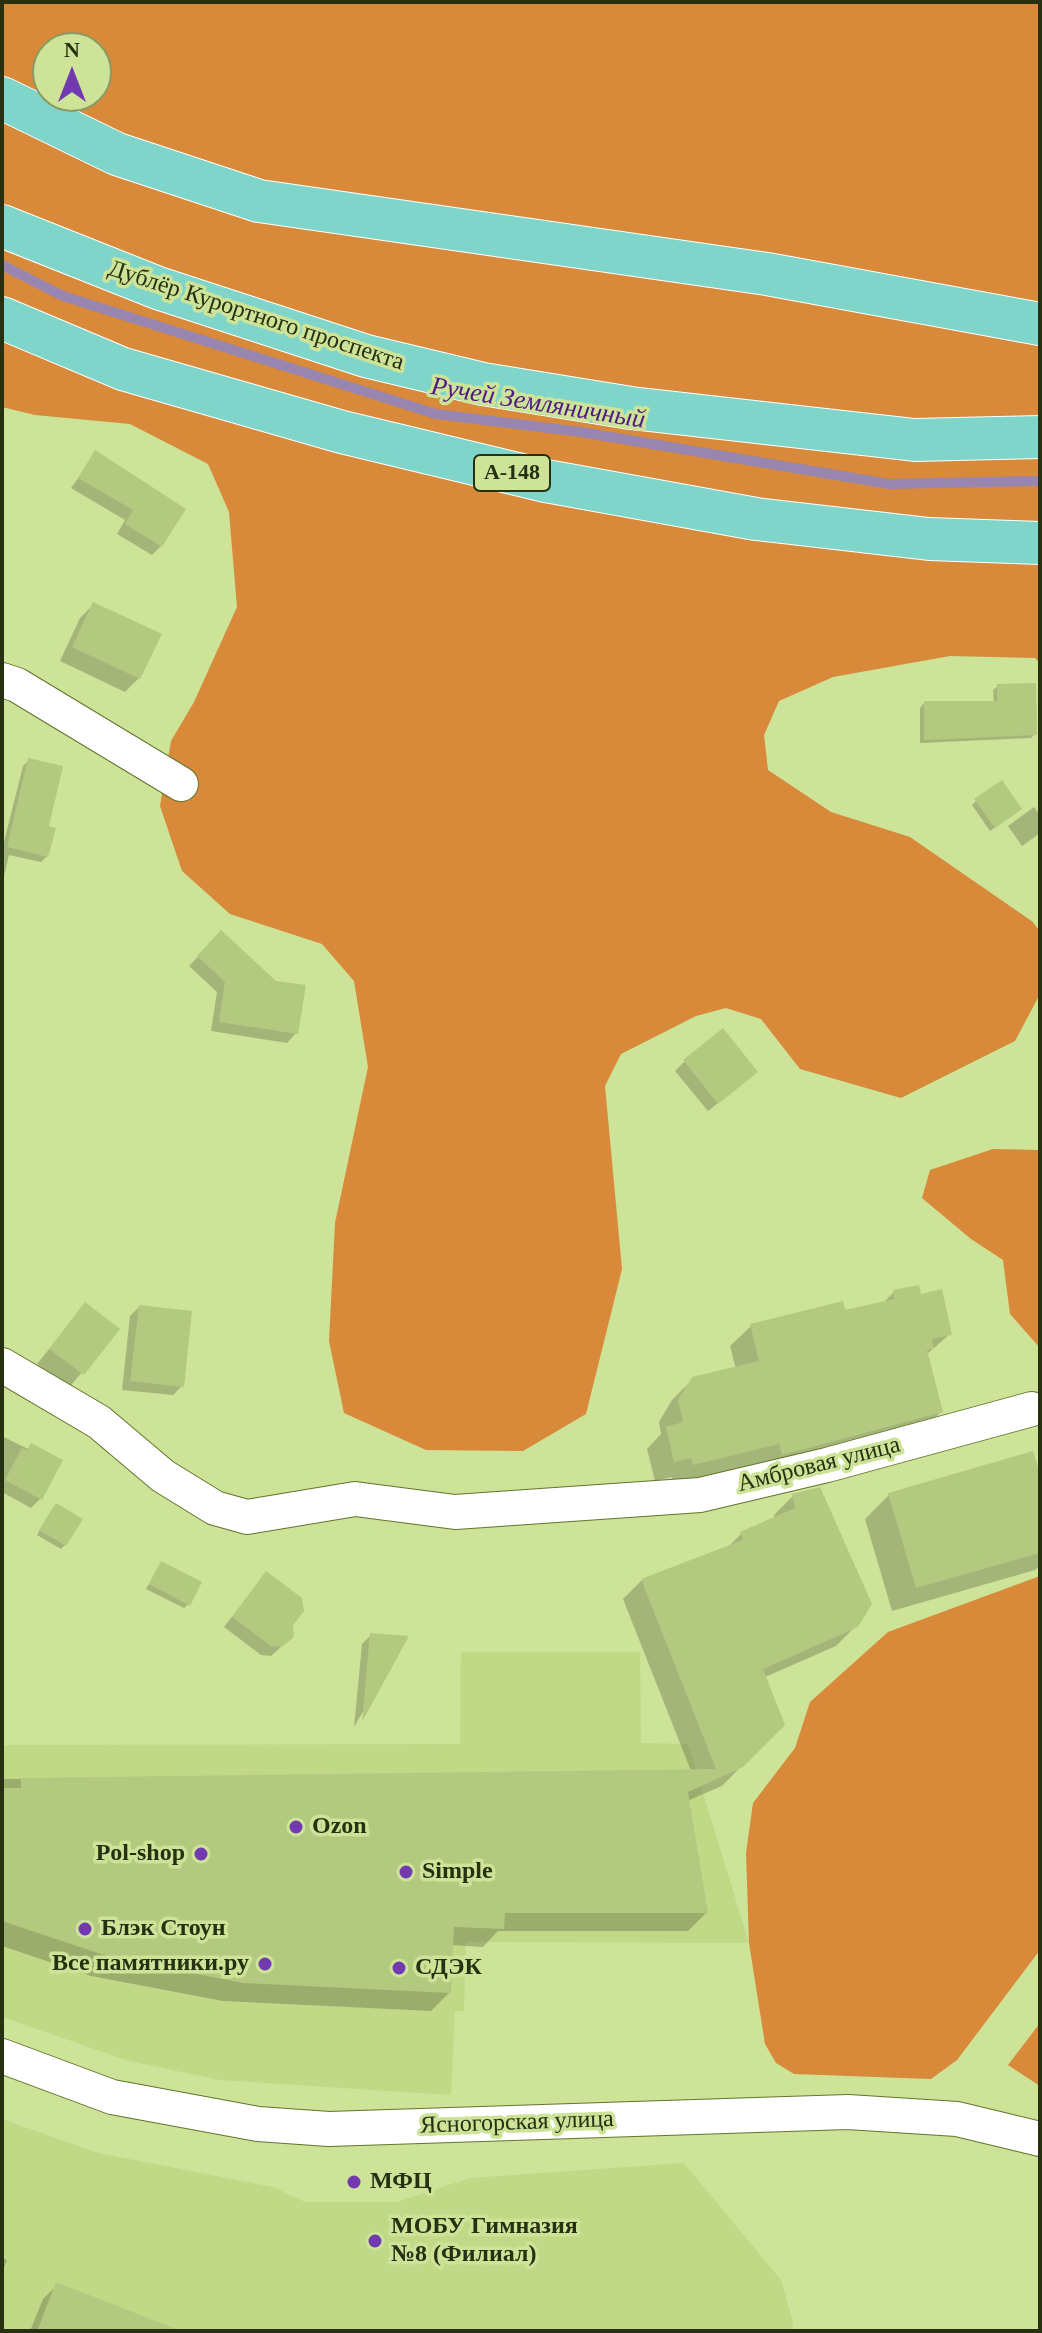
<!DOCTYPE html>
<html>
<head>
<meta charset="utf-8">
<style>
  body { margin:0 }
  #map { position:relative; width:1042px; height:2333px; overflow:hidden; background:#cce398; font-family:"Times New Roman",serif }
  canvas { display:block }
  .frame { position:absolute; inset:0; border:4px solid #283012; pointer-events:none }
  .north { position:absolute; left:32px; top:32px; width:80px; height:80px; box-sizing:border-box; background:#cce398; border:2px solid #8a9b62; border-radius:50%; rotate:0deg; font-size:22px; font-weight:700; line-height:32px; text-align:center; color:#283012 }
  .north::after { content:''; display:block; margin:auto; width:28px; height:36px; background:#7239b0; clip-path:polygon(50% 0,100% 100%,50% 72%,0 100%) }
</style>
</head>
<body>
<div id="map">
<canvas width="1042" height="2333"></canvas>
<div class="frame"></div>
<div class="north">N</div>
</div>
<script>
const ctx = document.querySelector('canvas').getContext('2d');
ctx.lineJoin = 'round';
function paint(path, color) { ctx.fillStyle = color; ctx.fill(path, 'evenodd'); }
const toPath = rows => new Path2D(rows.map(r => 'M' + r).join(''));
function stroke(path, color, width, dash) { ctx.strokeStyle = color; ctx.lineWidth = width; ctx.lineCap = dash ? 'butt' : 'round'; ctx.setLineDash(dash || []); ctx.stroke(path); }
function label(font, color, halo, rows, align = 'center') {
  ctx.font = font + ' "Times New Roman",serif'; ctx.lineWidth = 7; ctx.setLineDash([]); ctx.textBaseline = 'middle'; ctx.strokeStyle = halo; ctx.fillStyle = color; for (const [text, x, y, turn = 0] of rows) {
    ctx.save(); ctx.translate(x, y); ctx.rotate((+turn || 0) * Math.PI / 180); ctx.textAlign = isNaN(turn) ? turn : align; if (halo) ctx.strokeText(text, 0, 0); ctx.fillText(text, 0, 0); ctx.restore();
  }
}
paint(toPath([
  [461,1652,640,1652,641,1743,688,1744,749,1943,466,1942,464,2011,455,2011,451,2095,220,2080,129,2061,2,2017,2,1745,460,1744],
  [2,2119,98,2153,273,2187,305,2202,397,2202,470,2178,684,2163,781,2280,793,2322,792,2331,2,2331]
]), '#c1d987');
paint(toPath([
  [2,2,1040,2,1040,663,1035,658,950,656,833,677,779,701,764,735,768,770,831,812,910,837,1033,922,1040,932,1040,994,1015,1041,901,1098,800,1069,761,1019,726,1008,696,1016,621,1054,605,1086,622,1269,586,1414,523,1451,426,1450,344,1413,329,1341,335,1223,368,1067,354,981,322,944,230,914,182,871,160,806,171,741,194,702,237,607,229,512,208,464,130,424,35,415,2,407],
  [48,48,96,48,96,96,48,96],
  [993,1149,1040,1150,1040,1348,1010,1314,1003,1260,971,1239,922,1198,930,1170],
  [1040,1576,1040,1950,957,2060,931,2079,794,2074,776,2063,765,2044,749,1943,746,1853,753,1803,795,1748,810,1702,888,1632],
  [1040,2023,1040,2086,1008,2065]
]), '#d88939');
paint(toPath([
  [96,453,161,546,152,555,117,534,125,520,71,488],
  [94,604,139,678,125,692,60,661,80,618],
  [998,686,1035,734,1031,738,920,743,920,708,924,703,994,703,993,690],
  [29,760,47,827,47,856,41,862,9,855,2,885,2,850,23,766],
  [976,801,1016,813,990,831,972,805],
  [1034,807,1040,815,1040,833,1022,846,1008,826],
  [221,933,296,1033,287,1043,211,1031,217,992,189,966],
  [684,1062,747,1080,708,1111,675,1071],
  [894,1292,919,1296,950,1334,926,1355,941,1412,921,1432,762,1474,760,1463,673,1484,672,1477,655,1481,647,1449,661,1434,659,1422,672,1400,693,1379,736,1369,730,1346,751,1326,882,1304],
  [85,1305,117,1329,69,1388,37,1364],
  [139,1307,182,1386,173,1395,122,1390,130,1316],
  [2,1436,28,1449,31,1445,40,1499,31,1508,2,1492],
  [1040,1481,1040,1565,1035,1570,892,1611,865,1519,889,1495],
  [793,1496,856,1626,836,1646,765,1677,783,1724,722,1786,687,1801,706,1913,688,1931,498,1931,483,1947,451,1945,449,1993,431,2011,223,2001,91,1976,2,1946,2,1779,691,1771,623,1599,642,1580,727,1548,741,1534,775,1519,774,1515],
  [52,1509,65,1545,61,1549,37,1535],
  [161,1563,189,1604,184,1608,146,1589],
  [266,1573,291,1624,282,1646,271,1656,261,1655,224,1627],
  [371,1635,406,1638,354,1727,362,1644],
  [2,2258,7,2260,2,2273],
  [57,2285,175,2331,30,2331,43,2299]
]), '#0003');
stroke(toPath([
  [2,265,63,296,436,414,581,432,889,484,1040,481]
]), '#9886b1', 10);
paint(toPath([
  [95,450,186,509,162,547,125,524,133,510,78,478],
  [93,602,162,634,140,679,72,647],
  [1036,683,1037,735,924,740,924,701,997,701,997,684],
  [28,758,63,766,49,826,56,828,48,857,7,847],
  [1002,780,1022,809,995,828,974,799],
  [221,930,276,981,306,985,298,1034,219,1022,225,982,197,956],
  [723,1028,758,1072,718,1104,683,1060],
  [919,1285,921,1294,942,1289,952,1335,932,1339,934,1349,927,1350,943,1412,782,1455,779,1444,693,1465,691,1458,674,1462,666,1427,683,1422,678,1400,692,1377,759,1361,750,1324,843,1301,845,1310,894,1299,893,1290],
  [85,1302,120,1329,84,1375,49,1349],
  [139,1305,192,1311,184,1387,130,1381],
  [31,1443,63,1460,42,1500,5,1480,22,1448,27,1451],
  [1033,1451,1040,1474,1040,1553,916,1588,888,1493],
  [820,1487,872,1604,858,1627,763,1669,785,1725,743,1767,688,1792,708,1913,505,1913,504,1929,454,1927,451,1993,243,1983,110,1957,2,1921,2,1788,21,1788,21,1778,716,1769,641,1579,743,1540,740,1532,795,1508,792,1494],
  [56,1503,83,1519,66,1546,39,1530],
  [161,1561,202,1582,190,1606,149,1584],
  [266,1571,302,1598,304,1611,293,1625,294,1637,282,1647,271,1646,232,1617],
  [370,1633,409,1636,362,1722],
  [56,2282,176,2329,175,2331,37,2331]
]), '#b3c97f');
const minor = toPath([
  [2,680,17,685,181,784],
  [2,1365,99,1422,163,1476,215,1508,247,1517,355,1499,455,1512,700,1495,827,1465,1032,1409],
  [2,2056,112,2097,258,2124,329,2129,848,2112,957,2119,1040,2139]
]);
const major = toPath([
  [2,98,117,154,259,201,767,274,1040,324],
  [2,226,158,288,366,356,483,384,631,408,915,440,1040,437],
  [2,318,123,369,342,432,546,481,756,519,929,539,1040,543]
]);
stroke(minor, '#62752d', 36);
stroke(major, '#fff', 44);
stroke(minor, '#fff', 34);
stroke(major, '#7fd5ca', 42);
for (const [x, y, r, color] of [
  [296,1827,8,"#7239b0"],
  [201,1854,8,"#7239b0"],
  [406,1872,8,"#7239b0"],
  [85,1929,8,"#7239b0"],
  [265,1964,8,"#7239b0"],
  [399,1968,8,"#7239b0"],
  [354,2182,8,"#7239b0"],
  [375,2241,8,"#7239b0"]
]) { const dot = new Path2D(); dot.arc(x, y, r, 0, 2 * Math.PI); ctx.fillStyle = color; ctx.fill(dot); stroke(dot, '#cce398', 3); }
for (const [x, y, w] of [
  [512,473,76]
]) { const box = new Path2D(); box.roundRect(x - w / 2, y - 18, w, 36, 6); ctx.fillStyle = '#cce398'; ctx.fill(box); stroke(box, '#283012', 2); }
label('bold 22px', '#283012', null, [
  ["А-148",512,473]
]);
label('24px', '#283012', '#cce398', [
  ["Дублёр Курортного проспекта",256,316,18],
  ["Амбровая улица",819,1465,-14],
  ["Ясногорская улица",517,2123,-2]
]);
label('bold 24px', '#283012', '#cce398', [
  ["Ozon",312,1827],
  ["Pol-shop",185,1854,"right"],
  ["Simple",422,1872],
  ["Блэк Стоун",101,1929],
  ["Все памятники.ру",249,1964,"right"],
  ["СДЭК",415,1968],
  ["МФЦ",370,2182],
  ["МОБУ Гимназия",391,2227],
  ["№8 (Филиал)",391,2255]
], 'left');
label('italic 26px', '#501983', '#cce398', [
  ["Ручей Земляничный",538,404,9]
]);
</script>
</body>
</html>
